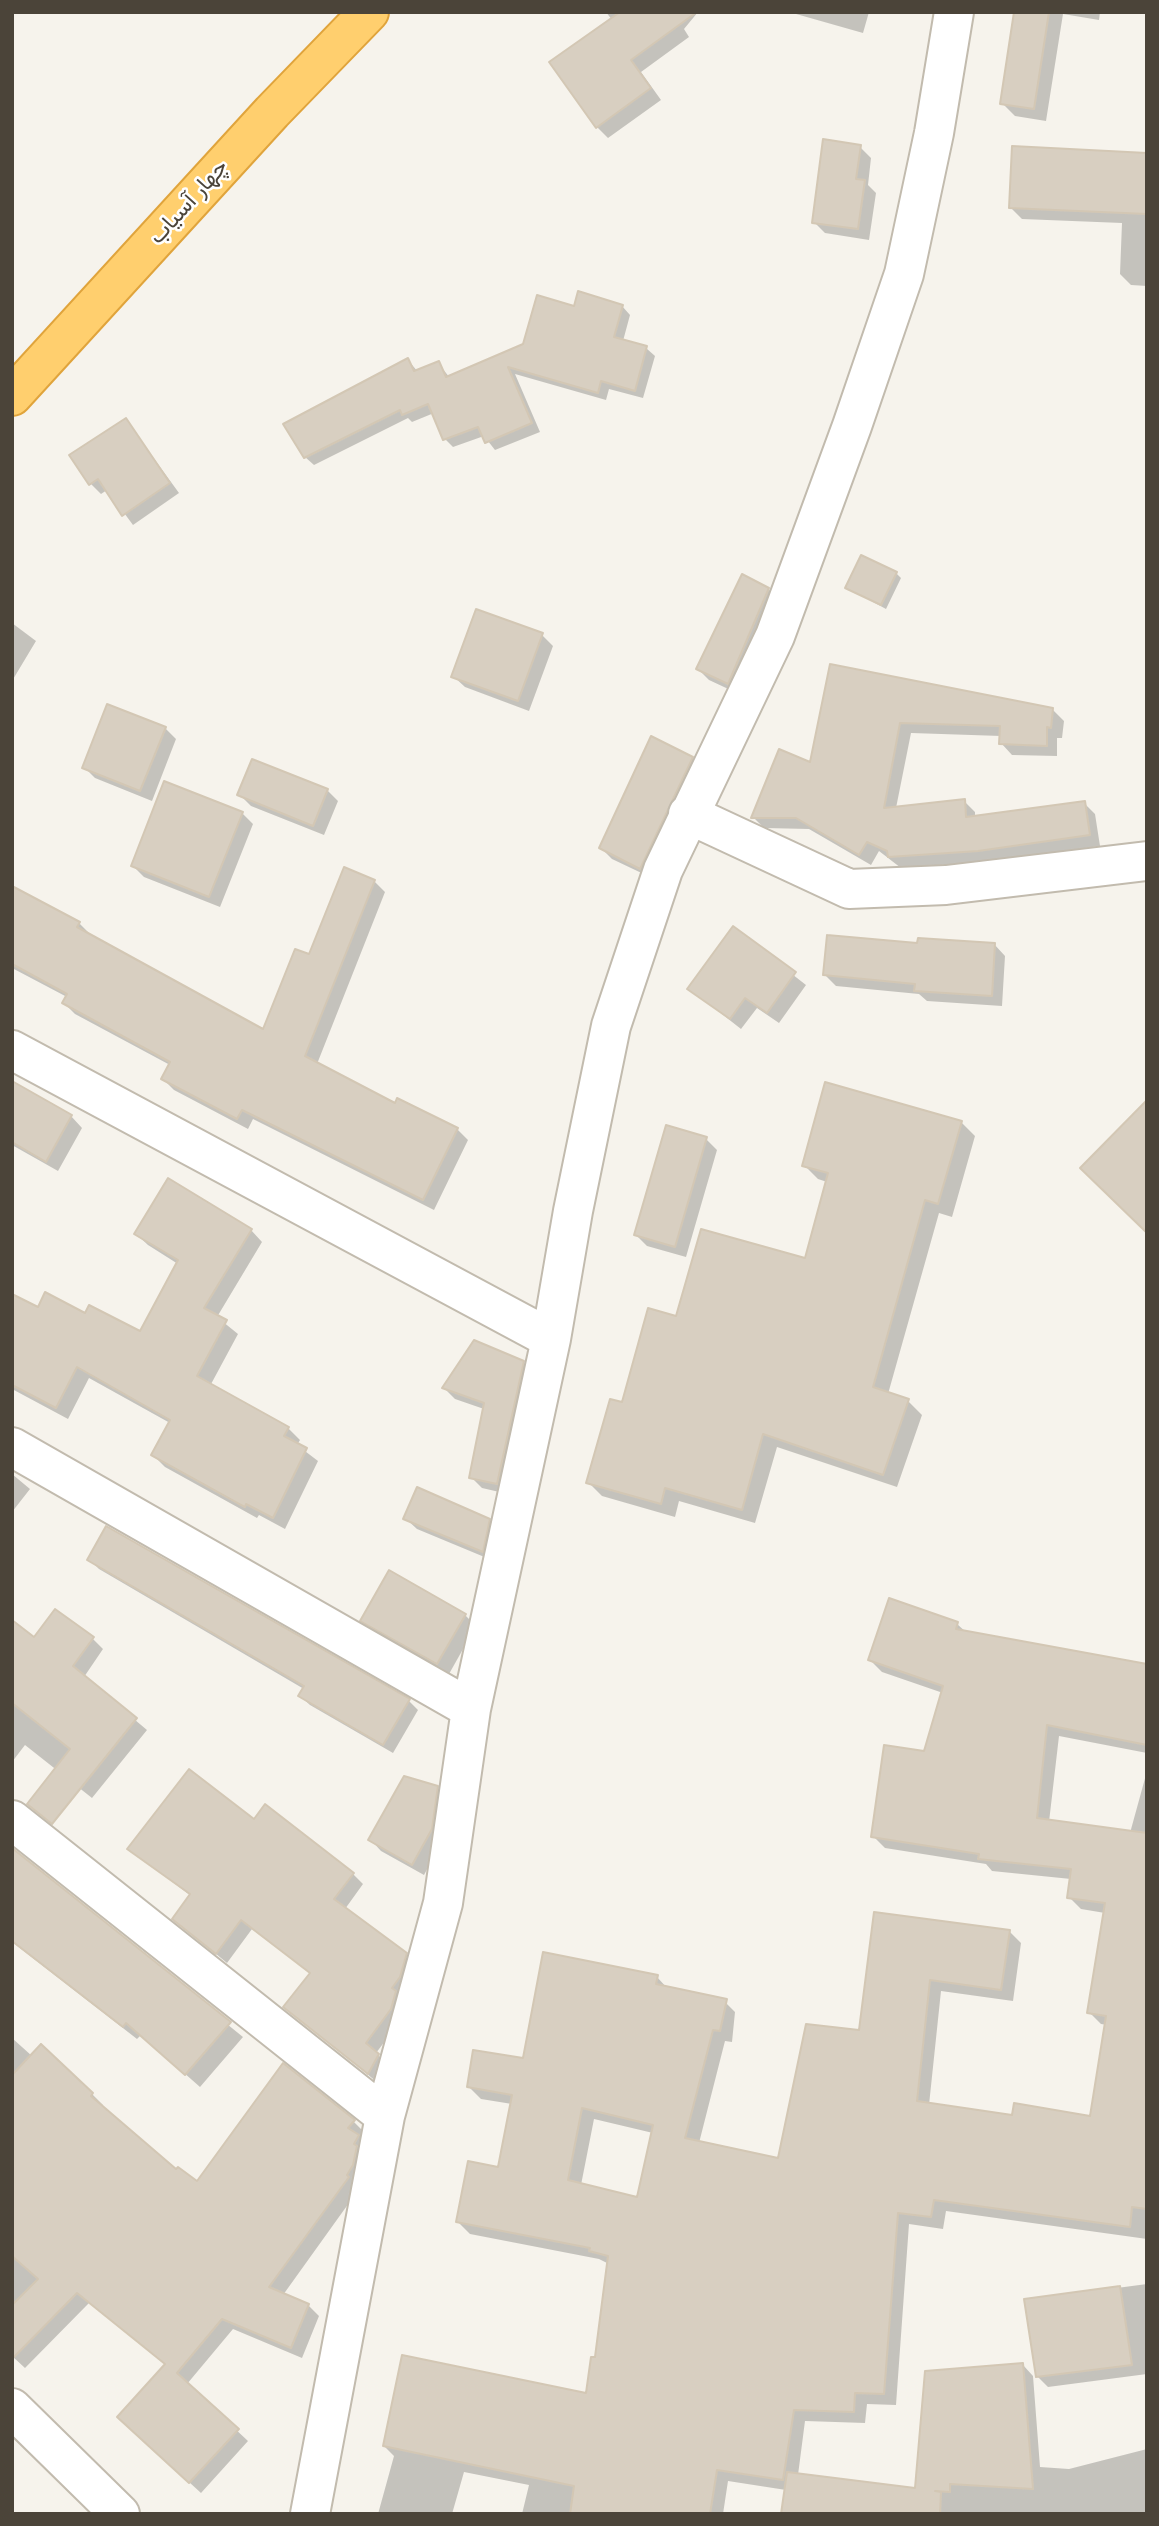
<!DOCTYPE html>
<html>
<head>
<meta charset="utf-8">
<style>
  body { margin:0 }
  #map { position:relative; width:1159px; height:2526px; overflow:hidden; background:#f6f3ec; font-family:Helvetica,sans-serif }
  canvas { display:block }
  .frame { position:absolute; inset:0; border:14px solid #4b4439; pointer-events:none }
</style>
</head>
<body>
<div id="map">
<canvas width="1159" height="2526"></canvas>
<div class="frame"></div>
</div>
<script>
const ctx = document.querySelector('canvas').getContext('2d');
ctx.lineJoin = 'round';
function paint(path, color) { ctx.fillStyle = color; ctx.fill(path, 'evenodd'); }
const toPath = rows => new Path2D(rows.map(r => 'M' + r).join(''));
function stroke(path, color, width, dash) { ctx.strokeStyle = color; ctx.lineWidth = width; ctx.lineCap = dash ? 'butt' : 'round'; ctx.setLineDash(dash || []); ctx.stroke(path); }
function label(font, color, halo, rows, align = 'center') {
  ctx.font = font + ' Helvetica,Vazirmatn,sans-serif'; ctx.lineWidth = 5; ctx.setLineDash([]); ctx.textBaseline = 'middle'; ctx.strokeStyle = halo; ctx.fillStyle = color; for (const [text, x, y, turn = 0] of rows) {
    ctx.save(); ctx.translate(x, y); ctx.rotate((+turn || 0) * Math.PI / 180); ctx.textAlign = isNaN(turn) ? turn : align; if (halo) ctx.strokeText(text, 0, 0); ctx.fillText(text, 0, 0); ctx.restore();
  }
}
paint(toPath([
  [606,12,698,12,684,29,689,37,641,72,661,100,608,138,597,127,612,20],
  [789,12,869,12,863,33],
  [1016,12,1100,12,1099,20,1063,14,1046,121,1015,116,1002,103],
  [860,147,871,158,868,185,876,193,869,240,825,233,814,222],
  [1147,155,1147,286,1131,285,1120,274,1122,223,1022,219,1011,208],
  [622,306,630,315,623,341,646,348,655,356,643,398,609,389,606,400,515,374,540,432,495,450,484,436,453,447,445,439,434,413,412,422,408,418,314,465,305,457,408,360,418,372,438,363,450,378,525,345,575,308],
  [126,420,179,493,133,525,107,490,101,494,91,484],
  [896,573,901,578,886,609,847,588],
  [768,589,780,600,739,694,709,680,698,669],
  [12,623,36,641,12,681],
  [542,635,553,646,529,711,465,687,453,676],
  [832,666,1053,710,1064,721,1062,738,1057,738,1057,756,1012,755,1001,743,1001,736,911,733,896,808,964,801,975,812,975,817,1084,803,1095,814,1100,846,990,861,901,868,879,851,871,865,809,829,764,828,753,817,811,764],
  [165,728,176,739,152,801,95,778,84,767],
  [692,758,703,769,652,878,612,859,601,848],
  [327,790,338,801,324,835,251,806,240,795],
  [242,813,253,824,220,907,144,877,133,866],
  [374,881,385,892,317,1064,396,1105,457,1129,468,1140,434,1210,253,1119,248,1129,174,1090,163,1079,170,1065,75,1014,64,1003,67,997,12,968,12,911,79,923,90,934,264,1032,310,957],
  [733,928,806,985,779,1023,757,1008,741,1029,690,989],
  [994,944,1005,956,1002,1006,927,1001,919,994,836,986,825,975,919,945],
  [12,1083,71,1116,82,1128,58,1171,12,1145],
  [961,1122,975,1136,952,1217,939,1213,888,1394,908,1401,922,1415,897,1487,777,1447,755,1523,679,1501,675,1517,602,1496,588,1482,623,1404,677,1318,807,1260,827,1182,818,1179,804,1165],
  [706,1139,717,1150,686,1257,647,1246,636,1235],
  [251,1230,262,1242,217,1317,238,1334,210,1386,288,1428,300,1440,297,1445,318,1461,285,1529,259,1515,257,1518,165,1467,153,1455,170,1423,89,1378,68,1419,12,1389,12,1296,38,1309,86,1315,140,1333,178,1264,148,1245,136,1234],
  [523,1362,534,1374,508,1494,482,1488,471,1477,484,1409,455,1399,444,1388],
  [12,1474,30,1489,12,1512],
  [405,1518,489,1520,500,1531,494,1561,417,1529],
  [89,1559,409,1701,418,1710,393,1753,310,1705,300,1696,304,1689,99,1569],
  [465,1615,476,1626,449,1674,373,1631,362,1620],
  [12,1621,34,1640,92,1638,103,1649,84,1677,147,1730,92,1798,25,1745,12,1762],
  [957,1624,967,1633,1147,1667,1147,1753,1059,1736,1049,1822,1130,1833,1147,1771,1147,2031,1101,2024,1089,2012,1105,1913,1081,1909,1069,1897,1071,1879,992,1871,986,1864,885,1848,873,1836,925,1753,943,1693,882,1672,870,1660],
  [437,1787,448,1799,442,1841,424,1875,381,1851,370,1839],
  [254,1821,353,1874,363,1884,345,1909,416,1965,401,2020,376,2053,388,2065,378,2083,286,2007,311,1974,252,1929,227,1963,174,1919,191,1896,129,1849],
  [12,1850,243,2037,200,2087,141,2035,137,2039,12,1942],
  [876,1914,1009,1931,1021,1943,1013,2001,941,1991,929,2105,1014,2117,1091,2118,1147,2089,1147,2239,946,2211,943,2229,909,2224,896,2405,867,2404,865,2423,805,2421,798,2475,917,2490,1023,2365,1033,2376,1040,2467,1069,2469,1147,2449,1147,2514,787,2514,786,2490,728,2481,723,2514,522,2514,529,2485,464,2472,452,2514,378,2514,394,2456,384,2446,588,2395,596,2359,609,2264,599,2259,470,2234,458,2222,500,2169,512,2104,481,2099,469,2087,525,2060,657,1977,668,1989,723,2000,735,2012,732,2042,725,2041,699,2143,780,2160,861,2032],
  [594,2119,653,2133,639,2199,581,2185],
  [12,2038,32,2056,92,2094,103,2105,101,2107,177,2172,197,2184,353,2121,364,2132,360,2138,369,2147,359,2189,283,2295,308,2305,319,2316,302,2358,233,2329,187,2384,248,2441,201,2493,130,2428,166,2365,89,2303,25,2368,12,2356],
  [1147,2284,1147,2374,1048,2387,1037,2376,1026,2300]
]), '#0003');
const building = toPath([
  [620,12,697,12,631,60,651,88,596,128,549,62,620,12],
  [1014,12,1049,12,1034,109,1000,104,1014,12],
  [823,139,861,145,856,179,865,180,858,229,812,223,823,139],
  [1012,146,1147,153,1147,214,1009,208,1012,146],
  [578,291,623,305,614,337,647,346,635,391,601,381,598,393,508,367,532,423,485,443,478,427,443,440,428,404,402,415,400,410,304,458,283,424,408,358,414,371,439,361,446,377,523,344,537,295,574,306,578,291],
  [126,418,170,483,122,516,98,479,89,485,69,455,126,418],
  [861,555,897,572,881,605,845,588,861,555],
  [742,574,769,588,728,684,696,669,742,574],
  [476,609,543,633,518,701,451,677,476,609],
  [830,664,1053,708,1051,728,1047,727,1047,746,999,744,1000,726,900,723,884,808,965,799,966,817,1085,801,1090,835,978,851,888,857,887,851,867,842,859,855,796,818,751,818,779,749,810,762,830,664],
  [107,704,166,727,140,791,82,768,107,704],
  [651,736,693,757,640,869,599,848,651,736],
  [252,759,328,789,313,826,237,795,252,759],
  [164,781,243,812,209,897,131,866,164,781],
  [344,867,375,880,305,1056,395,1103,397,1098,458,1128,423,1200,242,1110,237,1119,161,1079,170,1062,62,1003,67,994,12,964,12,886,80,922,77,927,263,1029,295,949,309,954,344,867],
  [733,926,796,972,767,1013,745,998,730,1019,687,989,733,926],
  [827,935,917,943,918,938,995,943,992,996,914,991,915,984,823,975,827,935],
  [12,1081,72,1115,46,1162,12,1142,12,1081],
  [825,1082,962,1121,938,1204,925,1200,873,1387,909,1399,883,1475,763,1434,742,1510,665,1488,661,1504,586,1483,610,1399,622,1402,648,1308,676,1316,701,1229,805,1258,828,1173,802,1166,825,1082],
  [1147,1100,1147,1233,1080,1168,1147,1100],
  [666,1125,707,1137,675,1247,634,1235,666,1125],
  [168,1178,252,1229,204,1308,227,1320,197,1376,289,1427,284,1436,307,1448,273,1518,246,1504,245,1507,151,1455,170,1420,77,1367,56,1408,12,1385,12,1294,38,1307,45,1292,85,1313,89,1305,140,1331,178,1260,134,1234,168,1178],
  [474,1340,524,1361,497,1484,469,1478,484,1403,442,1388,474,1340],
  [417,1487,490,1519,483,1552,403,1519,417,1487],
  [106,1526,410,1699,383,1745,298,1696,304,1686,87,1560,106,1526],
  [389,1570,466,1614,437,1664,360,1621,389,1570],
  [889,1598,958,1622,956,1629,1147,1664,1147,1745,1047,1725,1037,1818,1147,1833,1147,2209,1132,2207,1130,2227,934,2200,931,2217,898,2213,884,2394,855,2393,854,2412,794,2410,783,2480,717,2470,710,2514,570,2514,574,2486,383,2446,402,2355,586,2393,591,2357,595,2357,608,2256,589,2251,590,2248,456,2222,468,2161,498,2167,512,2095,467,2087,473,2050,523,2058,543,1952,658,1975,656,1984,727,1999,720,2031,713,2030,685,2138,778,2158,806,2024,859,2030,874,1912,1010,1930,1001,1990,930,1980,917,2101,1012,2115,1014,2103,1090,2116,1106,2016,1087,2013,1105,1903,1067,1898,1071,1869,978,1859,979,1854,871,1837,884,1745,924,1751,943,1686,868,1660,889,1598],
  [582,2108,653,2125,637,2197,568,2180,582,2108],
  [55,1609,94,1637,73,1666,137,1718,52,1824,27,1804,70,1749,12,1703,12,1620,34,1637,55,1609],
  [189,1769,254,1819,265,1804,354,1873,334,1899,407,1953,400,1977,392,1988,396,1991,391,2009,366,2043,379,2054,368,2074,283,2007,310,1973,241,1920,216,1954,172,1919,190,1894,127,1849,189,1769],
  [404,1776,438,1786,432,1829,412,1865,368,1840,404,1776],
  [12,1848,231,2022,185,2075,126,2023,123,2027,12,1941,12,1848],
  [41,2044,93,2093,91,2096,176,2169,178,2167,197,2181,283,2063,355,2120,348,2128,359,2135,354,2144,357,2146,353,2165,347,2175,349,2177,269,2287,309,2304,291,2348,222,2319,177,2373,239,2429,189,2483,117,2417,165,2364,77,2293,12,2359,12,2305,38,2279,12,2256,12,2075,41,2044],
  [1120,2286,1132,2365,1036,2377,1024,2299,1120,2286],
  [1023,2363,1033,2489,950,2484,950,2492,935,2491,941,2492,940,2514,781,2514,787,2472,915,2488,925,2371,1023,2363]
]);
paint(building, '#d8cfc1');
stroke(building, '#d3c7b4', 2);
const minor = toPath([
  [688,814,849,889,946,885,1147,861],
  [12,1050,551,1339],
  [12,1447,471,1709],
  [12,1820,385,2116],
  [12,2408,120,2514],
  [310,2514,385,2116,443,1903,471,1709,551,1339,573,1211,611,1026,663,870,775,636,852,426,904,274,934,133,954,12]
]);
const highway = toPath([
  [12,396,272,112,369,12]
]);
stroke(minor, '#c2bbae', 42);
stroke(highway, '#e0a43c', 42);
stroke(minor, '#fff', 38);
stroke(highway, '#ffcf6e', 38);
label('23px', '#4b4439', '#fff', [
  ["چهار آسیاب",189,202,-48]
]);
</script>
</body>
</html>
